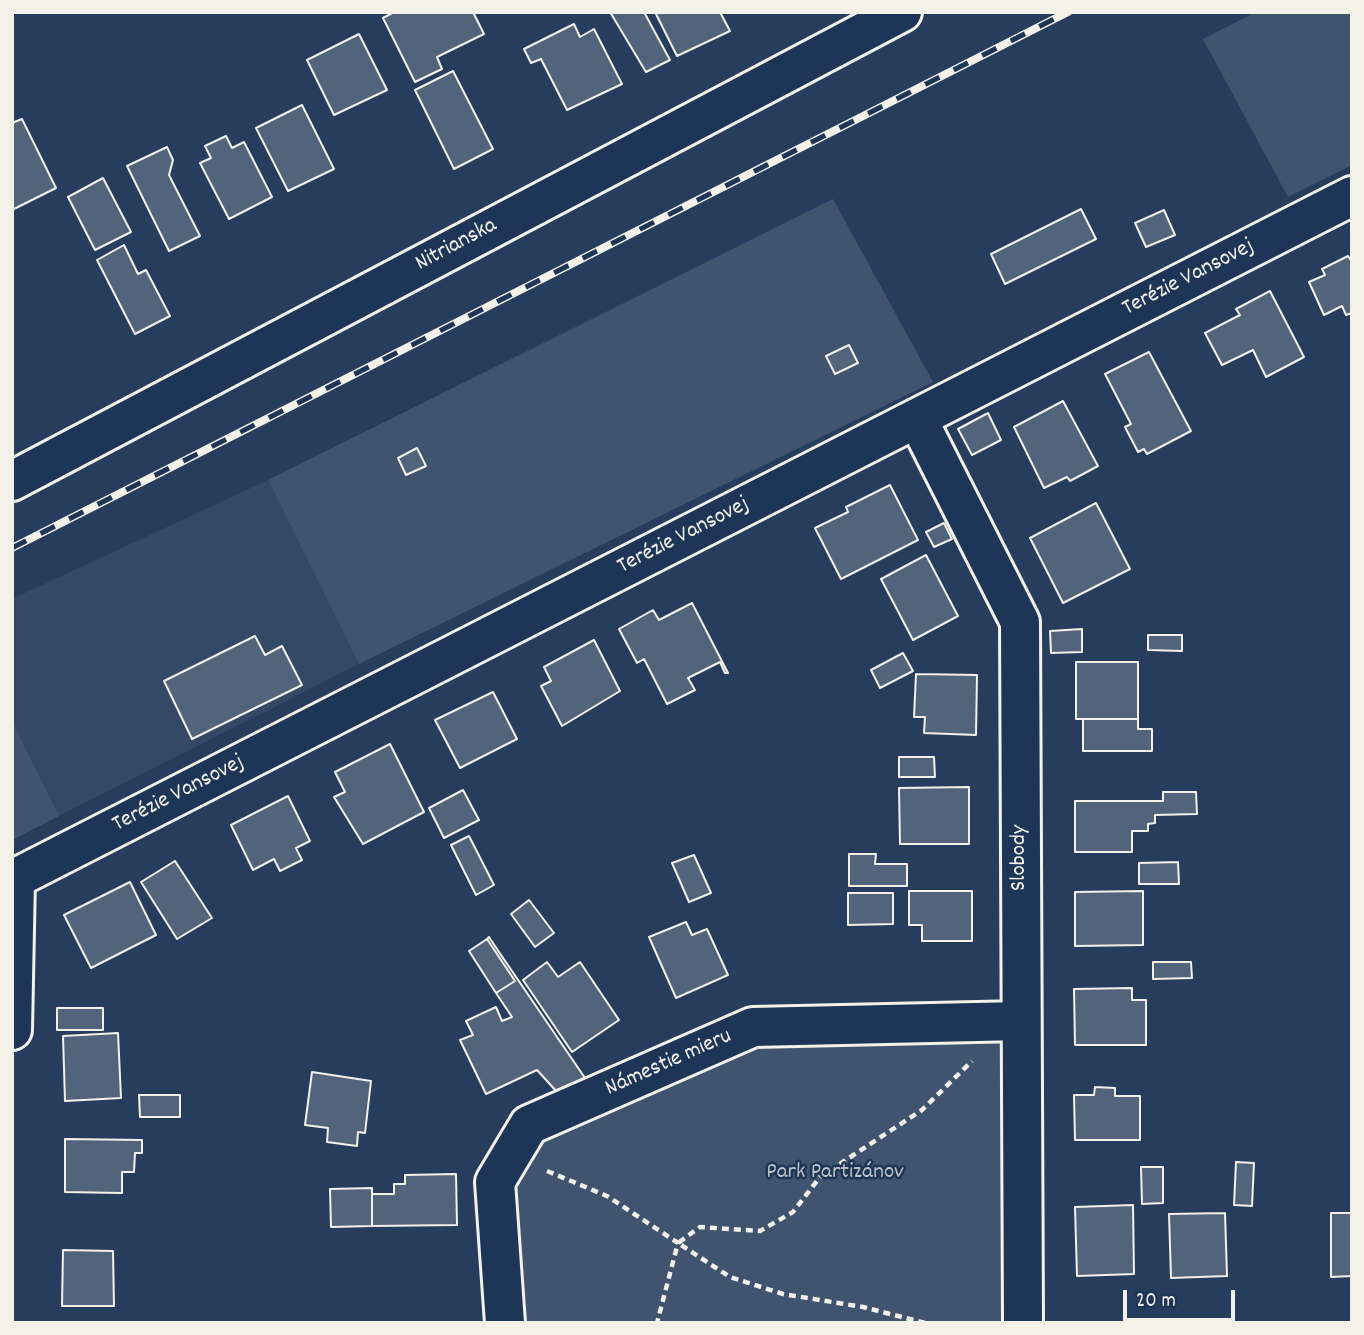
<!DOCTYPE html>
<html>
<head>
<meta charset="utf-8">
<style>
  body { margin:0 }
  #map { position:relative; width:1364px; height:1335px; overflow:hidden; background:#263d5d; font-family:Dekko,sans-serif }
  canvas { display:block }
  .frame { position:absolute; inset:0; border:14px solid #f4f1e8; pointer-events:none }
  .scale { position:absolute; left:1123px; top:1290px; width:112px; height:32px; box-sizing:border-box; border:4px solid #f4f1e8; border-top:0; padding-left:9px; font-size:21px; line-height:24px; white-space:nowrap; color:#f4f1e8; -webkit-text-stroke:5px #1d3557; paint-order:stroke }
</style>
</head>
<body>
<div id="map">
<canvas width="1364" height="1335"></canvas>
<div class="frame"></div>
<div class="scale">20 m</div>
</div>
<script>
const ctx = document.querySelector('canvas').getContext('2d');
ctx.lineJoin = 'round';
function paint(path, color) { ctx.fillStyle = color; ctx.fill(path, 'evenodd'); }
const toPath = rows => new Path2D(rows.map(r => 'M' + r).join(''));
function stroke(path, color, width, dash) { ctx.strokeStyle = color; ctx.lineWidth = width; ctx.lineCap = dash ? 'butt' : 'round'; ctx.setLineDash(dash || []); ctx.stroke(path); }
function label(font, color, halo, rows, align = 'center') {
  ctx.font = font + ' Dekko,sans-serif'; ctx.lineWidth = 5; ctx.setLineDash([]); ctx.textBaseline = 'middle'; ctx.strokeStyle = halo; ctx.fillStyle = color; for (const [text, x, y, turn = 0] of rows) {
    ctx.save(); ctx.translate(x, y); ctx.rotate((+turn || 0) * Math.PI / 180); ctx.textAlign = isNaN(turn) ? turn : align; if (halo) ctx.strokeText(text, 0, 0); ctx.fillText(text, 0, 0); ctx.restore();
  }
}
paint(toPath([
  [268,480,359,664,59,816,12,720,12,599]
]), '#334966');
paint(toPath([
  [1256,12,1352,12,1352,165,1288,197,1203,39],
  [833,199,933,382,359,664,268,480],
  [12,720,59,816,12,840],
  [1021,1021,1023,1323,505,1323,511,1156,753,1027]
]), '#40546f');
const building = toPath([
  [394,12,473,12,484,34,437,57,442,69,415,82,383,18,394,12],
  [610,12,644,12,670,60,646,72,610,12],
  [655,12,720,12,730,31,677,56,655,12],
  [574,24,580,37,594,29,622,84,567,110,541,59,531,63,524,49,574,24],
  [359,34,387,90,334,115,307,60,359,34],
  [453,71,493,149,454,169,415,90,453,71],
  [302,105,334,169,288,191,256,128,302,105],
  [22,119,56,188,12,210,12,123,22,119],
  [226,136,232,148,244,142,272,197,229,219,200,163,211,158,205,146,226,136],
  [167,147,173,160,169,175,200,236,169,251,127,166,167,147],
  [103,178,131,232,95,250,68,197,103,178],
  [1081,209,1096,239,1005,284,991,254,1081,209],
  [1164,210,1175,235,1146,247,1135,223,1164,210],
  [124,245,138,274,146,270,170,316,135,334,97,260,124,245],
  [1348,256,1352,262,1352,313,1346,315,1342,306,1324,315,1309,282,1325,275,1322,269,1348,256],
  [1270,291,1304,357,1266,377,1253,350,1222,365,1205,333,1240,315,1236,309,1270,291],
  [849,345,858,363,835,374,826,356,849,345],
  [1149,352,1191,431,1147,454,1144,449,1138,452,1125,427,1131,424,1105,374,1149,352],
  [1063,401,1098,466,1070,481,1067,477,1044,488,1014,427,1063,401],
  [988,413,1001,440,972,455,958,429,988,413],
  [417,448,426,466,406,475,398,458,417,448],
  [890,485,918,540,841,579,815,528,848,512,846,507,890,485],
  [1096,503,1130,569,1063,603,1030,538,1096,503],
  [944,523,952,539,934,547,926,532,944,523],
  [926,555,958,616,913,640,881,579,926,555],
  [692,603,728,673,725,673,720,662,688,678,695,690,667,704,644,659,637,663,619,629,653,610,659,620,692,603],
  [1082,629,1082,652,1051,653,1050,631,1082,629],
  [1148,635,1182,635,1182,651,1148,650,1148,635],
  [255,636,265,655,282,646,302,685,192,739,164,681,255,636],
  [594,640,620,691,562,726,541,686,551,681,544,667,594,640],
  [903,653,913,671,880,688,871,670,903,653],
  [1076,662,1138,662,1138,719,1076,719,1076,662],
  [916,674,977,675,976,735,924,733,925,717,914,717,916,674],
  [493,692,517,739,460,768,435,720,493,692],
  [1083,719,1138,719,1138,729,1152,729,1152,751,1083,751,1083,719],
  [390,744,424,812,363,844,334,797,345,792,335,772,390,744],
  [899,757,934,757,935,777,899,777,899,757],
  [969,787,969,844,900,844,899,788,969,787],
  [463,790,479,820,444,838,429,808,463,790],
  [1163,792,1196,792,1197,814,1155,815,1155,823,1148,824,1148,831,1132,831,1132,852,1075,852,1075,801,1163,801,1163,792],
  [288,796,310,841,296,848,302,860,280,871,274,859,253,870,231,825,288,796],
  [469,836,494,885,476,895,451,845,469,836],
  [849,854,876,854,875,864,907,864,907,886,849,886,849,854],
  [694,855,711,893,689,902,672,863,694,855],
  [175,861,212,918,177,939,141,882,175,861],
  [1178,862,1179,884,1139,884,1139,863,1178,862],
  [130,882,156,935,91,968,64,915,130,882],
  [909,891,972,891,972,941,922,941,922,925,909,925,909,891],
  [1143,891,1143,945,1075,946,1075,892,1143,891],
  [848,893,893,893,893,924,848,925,848,893],
  [529,900,554,933,535,947,511,914,529,900],
  [686,922,692,935,707,929,728,975,676,998,649,937,686,922],
  [489,937,497,949,585,1078,557,1092,537,1070,486,1094,460,1040,473,1035,466,1021,496,1007,502,1021,512,1017,496,993,515,981,487,939,489,937],
  [487,939,515,981,496,993,469,951,487,939],
  [547,962,558,977,580,962,619,1020,572,1052,523,980,547,962],
  [1153,962,1191,962,1192,978,1153,979,1153,962],
  [1132,988,1132,1000,1146,1000,1146,1045,1075,1045,1074,989,1132,988],
  [57,1008,103,1008,103,1030,57,1030,57,1008],
  [118,1033,121,1098,65,1101,63,1036,118,1033],
  [312,1072,371,1081,365,1133,358,1132,357,1146,327,1142,328,1128,305,1125,312,1072],
  [1095,1087,1115,1088,1115,1096,1140,1096,1140,1140,1075,1140,1074,1095,1094,1095,1095,1087],
  [139,1095,180,1095,180,1117,140,1117,139,1095],
  [65,1139,142,1140,142,1153,135,1153,134,1172,122,1172,122,1193,65,1192,65,1139],
  [1236,1162,1254,1163,1252,1206,1234,1205,1236,1162],
  [1141,1167,1163,1167,1163,1203,1142,1204,1141,1167],
  [456,1174,457,1225,372,1226,372,1194,394,1194,394,1184,405,1184,405,1175,456,1174],
  [372,1188,372,1226,331,1227,330,1189,372,1188],
  [1133,1205,1134,1274,1077,1276,1075,1207,1133,1205],
  [1225,1213,1227,1276,1171,1278,1169,1214,1225,1213],
  [1331,1213,1352,1213,1352,1276,1331,1277,1331,1213],
  [63,1250,113,1251,114,1306,62,1306,63,1250]
]);
paint(building, '#52647b');
stroke(building, '#f4f1e8', 2);
const minor = toPath([
  [917,418,1020,622,1023,1323],
  [12,880,1352,196],
  [12,1030,15,878],
  [505,1323,495,1182,529,1125,753,1027,1021,1021]
]);
const major = toPath([
  [12,481,902,12]
]);
stroke(minor, '#f4f1e8', 44);
stroke(major, '#f4f1e8', 44);
stroke(toPath([
  [547,1171,607,1196,678,1243,657,1323],
  [925,1323,863,1307,783,1294,730,1277,678,1243,700,1227,760,1231,793,1212,820,1177,922,1110,972,1061]
]), '#f4f1e8', 4.5, [7, 5]);
stroke(minor, '#1d3557', 38);
stroke(major, '#1d3557', 38);
const rail = toPath([
  [12,548,1068,12]
]);
stroke(rail, '#f4f1e8', 8);
stroke(rail, '#1d3557', 5, [16]);
label('23px', '#f4f1e8', '#1d3557', [
  ["Nitrianska",457,246,-28],
  ["Terézie Vansovej",1189,279,-27],
  ["Terézie Vansovej",684,537,-27],
  ["Terézie Vansovej",179,795,-27],
  ["Slobody",1021,858,-90],
  ["Námestie mieru",669,1064,-24]
]);
label('23px', '#bec2c4', '#1d3557', [
  ["Park Partizánov",835,1174]
]);
</script>
</body>
</html>
